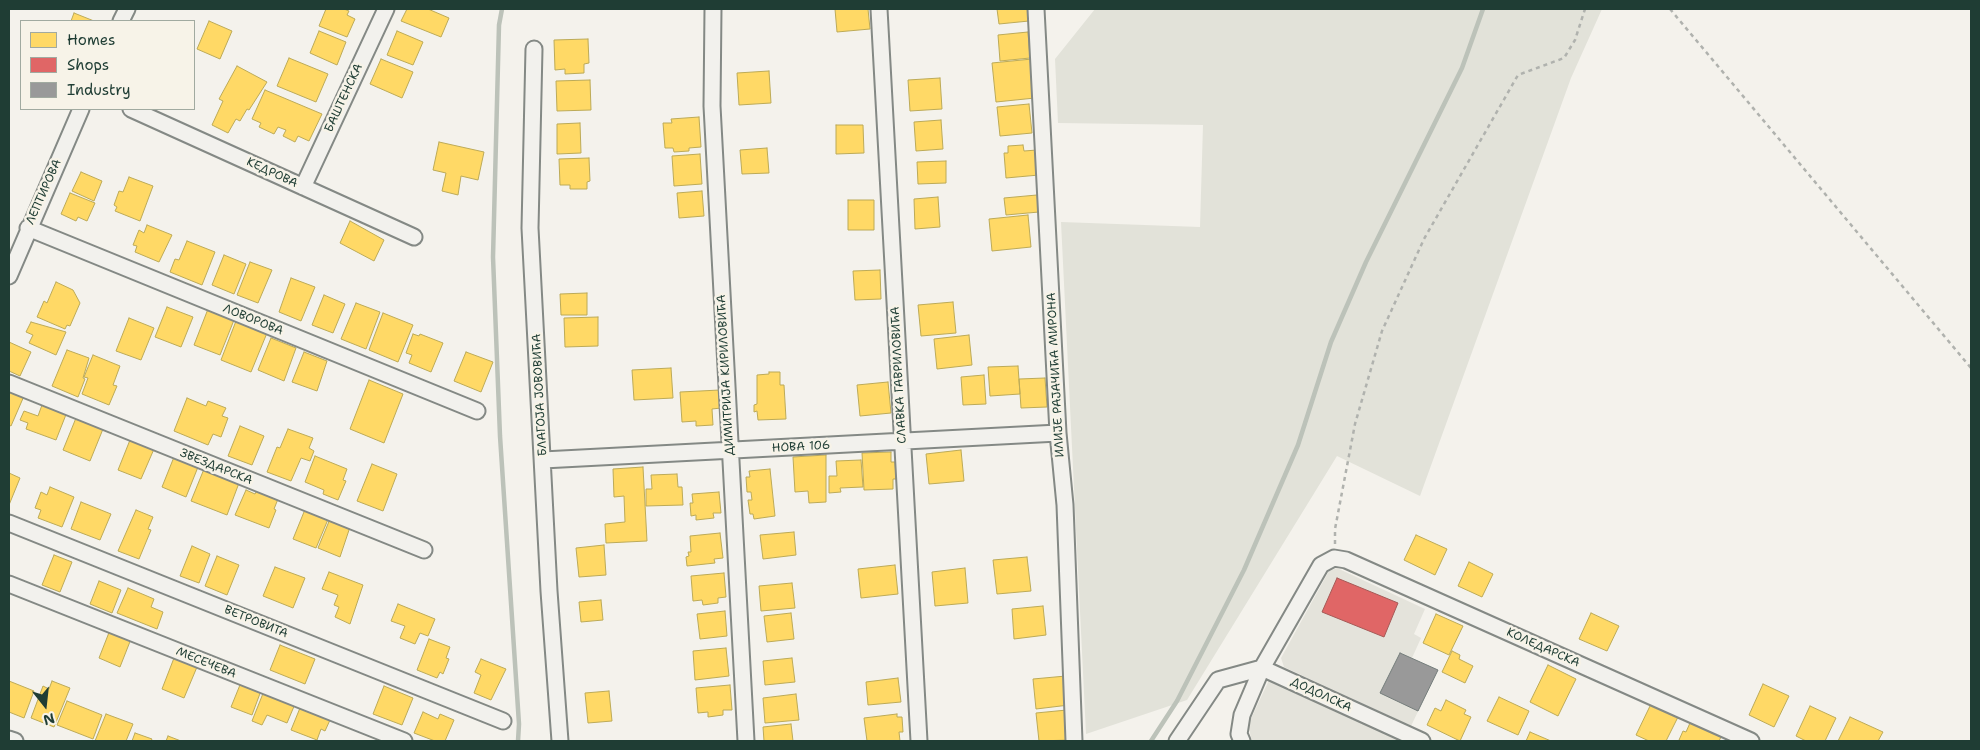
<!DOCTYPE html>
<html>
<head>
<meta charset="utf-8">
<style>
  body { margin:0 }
  #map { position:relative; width:1980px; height:750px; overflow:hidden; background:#f4f2ec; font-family:"Shantell Sans",sans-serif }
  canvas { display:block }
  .frame { position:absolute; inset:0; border:10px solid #1f3d34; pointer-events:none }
  .legend { position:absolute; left:20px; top:20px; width:175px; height:90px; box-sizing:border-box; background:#f7f3e8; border:1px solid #a1aaa0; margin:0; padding:6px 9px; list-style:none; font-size:15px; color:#1f3d34 }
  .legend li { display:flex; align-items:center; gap:10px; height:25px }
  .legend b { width:25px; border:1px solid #a1aaa0 }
  .north { position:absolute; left:20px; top:680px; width:50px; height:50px; -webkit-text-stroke:4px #f7f3e8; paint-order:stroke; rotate:164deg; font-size:14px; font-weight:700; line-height:20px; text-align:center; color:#1f3d34 }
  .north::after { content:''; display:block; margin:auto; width:18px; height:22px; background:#1f3d34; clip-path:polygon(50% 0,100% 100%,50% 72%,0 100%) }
</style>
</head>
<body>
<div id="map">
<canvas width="1980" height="750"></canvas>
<div class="frame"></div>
<ul class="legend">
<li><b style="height:14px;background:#ffd966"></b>Homes</li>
<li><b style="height:14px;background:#e06666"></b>Shops</li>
<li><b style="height:14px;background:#999"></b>Industry</li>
</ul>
<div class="north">N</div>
</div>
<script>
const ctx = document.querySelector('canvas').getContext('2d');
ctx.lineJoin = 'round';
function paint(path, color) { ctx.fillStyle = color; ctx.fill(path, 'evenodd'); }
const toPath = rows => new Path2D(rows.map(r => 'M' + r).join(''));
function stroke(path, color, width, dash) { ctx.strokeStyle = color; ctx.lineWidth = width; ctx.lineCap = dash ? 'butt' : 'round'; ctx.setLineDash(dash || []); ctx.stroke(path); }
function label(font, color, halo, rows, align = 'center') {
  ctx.font = font + ' "Shantell Sans",sans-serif'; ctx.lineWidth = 5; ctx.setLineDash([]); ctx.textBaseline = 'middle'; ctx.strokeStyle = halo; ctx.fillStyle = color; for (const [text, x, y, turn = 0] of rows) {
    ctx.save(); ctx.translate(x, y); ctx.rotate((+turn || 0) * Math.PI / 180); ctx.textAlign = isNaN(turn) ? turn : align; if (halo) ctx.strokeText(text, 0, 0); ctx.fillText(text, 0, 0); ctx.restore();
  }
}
paint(toPath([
  [1337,568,1425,609,1414,634,1421,638,1412,658,1438,670,1411,726,1284,667,1281,658,1329,571],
  [1270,678,1405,741,1252,741,1248,725]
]), '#e4e3db');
paint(toPath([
  [1095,9,1602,9,1571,78,1420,496,1337,456,1187,700,1086,734,1061,222,1200,227,1203,125,1058,123,1055,59]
]), '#e2e2d9');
const homes = toPath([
  [326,9,344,9,349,11,347,15,355,19,347,37,319,26,326,9],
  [407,9,428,9,449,18,441,37,401,21,407,9],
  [835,9,868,9,870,29,837,32,835,9],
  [997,9,1028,9,1029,21,999,24,997,9],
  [74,13,94,21,71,21,74,13],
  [209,21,232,31,220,59,197,49,209,21],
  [319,31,346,42,337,65,310,53,319,31],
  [397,31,423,42,413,65,387,55,397,31],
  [1028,32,1030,58,1000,61,998,35,1028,32],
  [588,39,589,63,584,64,584,73,565,74,565,69,555,70,554,40,588,39],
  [289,58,328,74,316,102,277,86,289,58],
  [381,59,413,72,402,98,370,84,381,59],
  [1032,59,1035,98,996,102,992,63,1032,59],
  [237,66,267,82,249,110,247,109,240,121,236,119,228,133,212,125,223,101,219,99,237,66],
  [769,71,771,103,739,105,737,73,769,71],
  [940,78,942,109,910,111,908,80,940,78],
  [590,80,591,110,557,111,556,81,590,80],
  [265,90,322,114,309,141,298,136,295,142,283,136,286,130,278,127,274,134,259,127,261,123,252,119,265,90],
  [1029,104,1032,133,1000,136,997,107,1029,104],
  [699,117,701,147,689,148,689,151,674,152,673,148,665,148,663,123,672,123,671,119,699,117],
  [941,120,943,149,916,151,914,122,941,120],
  [580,123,581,153,557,154,557,124,580,123],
  [836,125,863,125,864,153,836,154,836,125],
  [439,142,484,152,478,180,461,176,458,195,442,191,446,173,433,170,439,142],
  [1023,145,1024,151,1037,150,1039,175,1006,178,1004,153,1008,153,1008,146,1023,145],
  [767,148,769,173,742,174,740,150,767,148],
  [700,154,702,184,674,186,672,156,700,154],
  [589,158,590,181,587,182,587,189,570,189,570,185,560,185,559,159,589,158],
  [946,161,946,183,918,184,917,162,946,161],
  [81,172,102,181,94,201,72,191,81,172],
  [129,177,153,186,140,221,115,211,117,207,114,205,119,191,123,192,129,177],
  [702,191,704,216,679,218,677,193,702,191],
  [70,193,95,203,87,221,78,217,76,221,61,214,70,193],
  [1037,195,1039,212,1006,215,1004,198,1037,195],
  [938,197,940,227,915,229,914,199,938,197],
  [848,200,874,200,874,230,848,230,848,200],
  [1028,215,1031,247,992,251,989,219,1028,215],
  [350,221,384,240,374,261,340,243,350,221],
  [147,225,172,235,159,262,135,252,137,246,133,245,139,230,144,233,147,225],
  [187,241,215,252,202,285,170,272,175,259,179,260,187,241],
  [224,255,246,264,234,294,212,285,224,255],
  [250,262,272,270,258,303,237,295,250,262],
  [880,270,881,299,855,300,853,271,880,270],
  [291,278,315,287,301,321,279,312,291,278],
  [56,282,73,290,80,303,70,326,67,325,65,329,37,317,44,301,47,303,56,282],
  [587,293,587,315,561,315,560,294,587,293],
  [324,295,345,304,333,333,312,325,324,295],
  [953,302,956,333,921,336,918,305,953,302],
  [356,303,380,312,366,349,341,339,356,303],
  [167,307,193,317,181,347,155,337,167,307],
  [208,309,234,320,220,355,194,345,208,309],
  [383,313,413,325,398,362,369,350,383,313],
  [598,317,598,346,565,347,564,318,598,317],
  [129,318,154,328,141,360,116,351,129,318],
  [236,321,267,333,251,372,221,360,236,321],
  [31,322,66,332,56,355,29,343,33,335,26,332,31,322],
  [413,334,419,336,420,334,443,343,431,372,409,363,412,355,406,353,413,334],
  [969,335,972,365,937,369,934,339,969,335],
  [271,338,296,348,284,381,258,370,271,338],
  [9,342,31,352,20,376,9,371,9,342],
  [67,350,89,358,83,378,85,379,78,397,52,386,67,350],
  [304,352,327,361,317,391,292,382,304,352],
  [466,352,493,362,481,392,454,381,466,352],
  [93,355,120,366,113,385,117,386,109,405,82,394,88,378,84,377,93,355],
  [1018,366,1020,394,990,396,988,367,1018,366],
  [671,368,673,398,634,400,632,370,671,368],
  [769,372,780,372,780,385,784,385,786,419,758,420,757,411,754,412,754,405,757,404,757,375,769,374,769,372],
  [984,375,986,404,963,405,961,377,984,375],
  [1045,378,1047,407,1021,408,1019,379,1045,378],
  [369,380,403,394,384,443,350,429,369,380],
  [888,382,891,413,860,416,857,385,888,382],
  [9,390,24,396,11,426,9,425,9,390],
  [720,390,721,408,712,409,713,425,696,426,696,421,682,422,680,392,720,390],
  [187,398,206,406,208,401,226,408,222,416,228,418,221,437,213,434,208,445,174,431,187,398],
  [42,405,67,412,56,440,26,429,28,423,20,420,24,411,38,416,42,405],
  [76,418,103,429,90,461,63,450,76,418],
  [240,426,264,436,252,465,228,456,240,426],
  [288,429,313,438,309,448,314,451,310,461,301,458,291,481,267,472,277,447,280,448,288,429],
  [130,440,154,449,141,479,118,470,130,440],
  [961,450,964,481,929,484,926,454,961,450],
  [891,452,891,462,895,462,896,479,893,479,893,489,864,490,862,453,891,452],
  [826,455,826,502,809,503,808,491,795,492,793,457,826,455],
  [315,456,347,469,343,480,346,481,338,500,323,494,324,490,305,482,315,456],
  [174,457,198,467,186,497,162,487,174,457],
  [861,460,863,487,840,488,841,492,829,493,829,476,837,476,836,461,861,460],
  [372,464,397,474,383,511,357,501,372,464],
  [643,467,647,541,606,543,605,524,625,522,624,496,614,497,613,469,643,467],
  [204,469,239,483,227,515,191,501,204,469],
  [770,469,775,516,754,519,753,514,750,514,748,500,752,500,751,492,747,492,746,477,750,477,749,471,770,469],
  [9,473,20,478,9,505,9,473],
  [677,474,678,487,682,487,683,505,646,506,646,489,652,489,651,475,677,474],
  [50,487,74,497,62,527,38,518,41,510,35,508,41,492,47,495,50,487],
  [246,490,255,494,257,490,278,499,274,509,276,510,269,528,235,515,246,490],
  [719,492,721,513,713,513,714,518,696,520,696,515,691,516,690,503,693,503,692,494,719,492],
  [81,502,111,514,100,540,71,529,81,502],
  [306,507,329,517,316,548,293,539,306,507],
  [136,510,153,517,148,529,151,530,139,559,118,551,136,510],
  [330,519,350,527,340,557,318,548,330,519],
  [794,532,796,555,763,559,760,535,794,532],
  [720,533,723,558,714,559,715,563,687,566,686,557,689,556,688,552,691,552,690,536,720,533],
  [1416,535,1447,549,1435,575,1404,560,1416,535],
  [604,545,606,575,579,577,576,548,604,545],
  [192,546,210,554,199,583,180,576,192,546],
  [54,555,72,562,60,592,42,585,54,555],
  [217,556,239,565,227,595,205,586,217,556],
  [1027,557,1031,591,997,594,993,560,1027,557],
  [1469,562,1493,574,1482,597,1458,586,1469,562],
  [895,565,898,594,861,598,858,569,895,565],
  [275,567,305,578,293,608,263,596,275,567],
  [965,568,968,603,935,606,932,572,965,568],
  [329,572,363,585,350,624,335,617,339,607,334,605,338,595,322,589,329,572],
  [724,573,726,597,718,598,718,603,703,605,702,600,693,601,691,576,724,573],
  [99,581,121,590,112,613,90,604,99,581],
  [792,583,795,608,761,611,759,586,792,583],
  [128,588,154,599,151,607,163,612,157,629,117,613,128,588],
  [601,600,603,620,581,622,579,602,601,600],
  [398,604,435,619,428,636,420,633,415,644,400,638,405,626,391,621,398,604],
  [1043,606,1046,635,1014,639,1012,609,1043,606],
  [725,611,727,636,700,639,697,614,725,611],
  [791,613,794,639,767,642,764,616,791,613],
  [1591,613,1619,626,1607,651,1579,639,1591,613],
  [1436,614,1463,626,1449,655,1423,643,1436,614],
  [110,630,131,639,120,667,99,658,110,630],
  [429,639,450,647,446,658,449,659,443,674,440,672,437,678,417,670,429,639],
  [280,645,315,659,305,684,270,670,280,645],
  [726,648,729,676,695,680,693,651,726,648],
  [1452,651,1460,655,1459,659,1473,666,1465,683,1442,672,1452,651],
  [174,658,197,667,184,698,162,689,174,658],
  [792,658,795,682,765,685,763,661,792,658],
  [481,659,506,669,491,700,474,693,481,675,475,672,481,659],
  [1548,665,1576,679,1558,716,1530,702,1548,665],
  [1066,676,1069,705,1036,709,1033,679,1066,676],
  [898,678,901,702,868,705,866,682,898,678],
  [242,680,262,688,252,715,231,707,242,680],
  [9,681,34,691,24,718,9,712,9,681],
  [52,681,70,688,54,727,31,718,43,686,49,689,52,681],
  [1763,684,1789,696,1774,727,1749,715,1763,684],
  [730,685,732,710,723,710,723,715,708,717,708,712,698,713,696,688,730,685],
  [384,686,413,698,402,725,373,714,384,686],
  [264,691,295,704,287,723,267,715,262,725,252,721,264,691],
  [609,691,612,721,588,723,585,693,609,691],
  [796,694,799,720,765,723,763,698,796,694],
  [1499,697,1529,711,1518,735,1487,721,1499,697],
  [1446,700,1466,710,1464,714,1471,717,1460,741,1427,725,1435,708,1441,711,1446,700],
  [67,701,102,715,93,739,57,725,67,701],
  [1651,704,1678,717,1666,741,1649,741,1636,735,1651,704],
  [1810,706,1836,718,1825,741,1806,741,1796,736,1810,706],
  [300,708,330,720,325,731,321,729,317,740,291,730,300,708],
  [1067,710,1069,740,1039,741,1036,713,1067,710],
  [423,712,438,719,440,714,454,720,445,741,435,741,414,733,423,712],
  [106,714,133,724,126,741,95,741,106,714],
  [897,714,897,717,902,717,903,732,899,732,900,741,867,741,864,718,897,714],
  [1850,717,1883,732,1878,741,1838,741,1850,717],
  [1690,723,1721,737,1719,741,1682,741,1679,740,1683,731,1686,732,1690,723],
  [791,724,793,741,764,741,763,727,791,724],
  [1530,732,1551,741,1526,741,1530,732],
  [135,733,152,739,151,741,132,741,135,733],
  [168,736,181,741,166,741,168,736]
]);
paint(homes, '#ffd966');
stroke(homes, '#bcaa57', 1);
const shops = toPath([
  [1337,578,1398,603,1384,637,1322,612,1337,578]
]);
paint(shops, '#e06666');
stroke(shops, '#a65a57', 1);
const industry = toPath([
  [1400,653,1438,670,1418,711,1380,693,1400,653]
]);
paint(industry, '#999');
stroke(industry, '#747d7b', 1);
stroke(toPath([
  [502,9,499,25,493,257,500,436,519,724,518,741],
  [1151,741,1177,701,1244,570,1298,445,1331,342,1366,262,1462,68,1483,9]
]), '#bcc2b9', 4.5);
const minor = toPath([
  [713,9,712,106,746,741],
  [879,9,919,741],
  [1036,9,1058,433,1065,505,1074,741],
  [121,21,127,9],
  [534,49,530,228,549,591,560,741],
  [131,109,414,237],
  [303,187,386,9],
  [28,228,477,411],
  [9,276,81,109],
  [9,383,424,550],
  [543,460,1058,433],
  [9,523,503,721],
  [9,584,404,741],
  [1218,680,1262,668,1422,741],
  [9,739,15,741],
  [1177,741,1218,680],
  [1242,741,1239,734,1242,715,1262,668,1321,565,1334,558,1346,560,1751,741]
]);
stroke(minor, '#848985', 19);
stroke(toPath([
  [1670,9,1971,368],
  [1335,544,1335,529,1355,424,1382,331,1424,239,1518,75,1564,58,1575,40,1585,9]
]), '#b0b2ae', 2.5, [4, 4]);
stroke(minor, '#f2f1ed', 15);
label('12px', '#1f3d34', '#f7f3e8', [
  ["БАШТЕНСКА",344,98,-65],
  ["КЕДРОВА",272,173,25],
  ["ЛЕПТИРОВА",44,192,-66],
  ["ЛОВОРОВА",253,320,22],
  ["ДИМИТРИЈА КИРИЛОВИЋА",726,375,-93],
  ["СЛАВКА ГАВРИЛОВИЋА",899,375,-93],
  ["ИЛИЈЕ РАЈАЧИЋА МИРОНА",1056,375,-93],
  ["БЛАГОЈА ЈОВОВИЋА",540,395,-93],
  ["НОВА 106",801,447,-3],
  ["ЗВЕЗДАРСКА",216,467,22],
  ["ВЕТРОВИТА",256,622,22],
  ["КОЛЕДАРСКА",1543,648,24],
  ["МЕСЕЧЕВА",206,663,22],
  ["ДОДОЛСКА",1321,695,25]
]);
</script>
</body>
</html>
